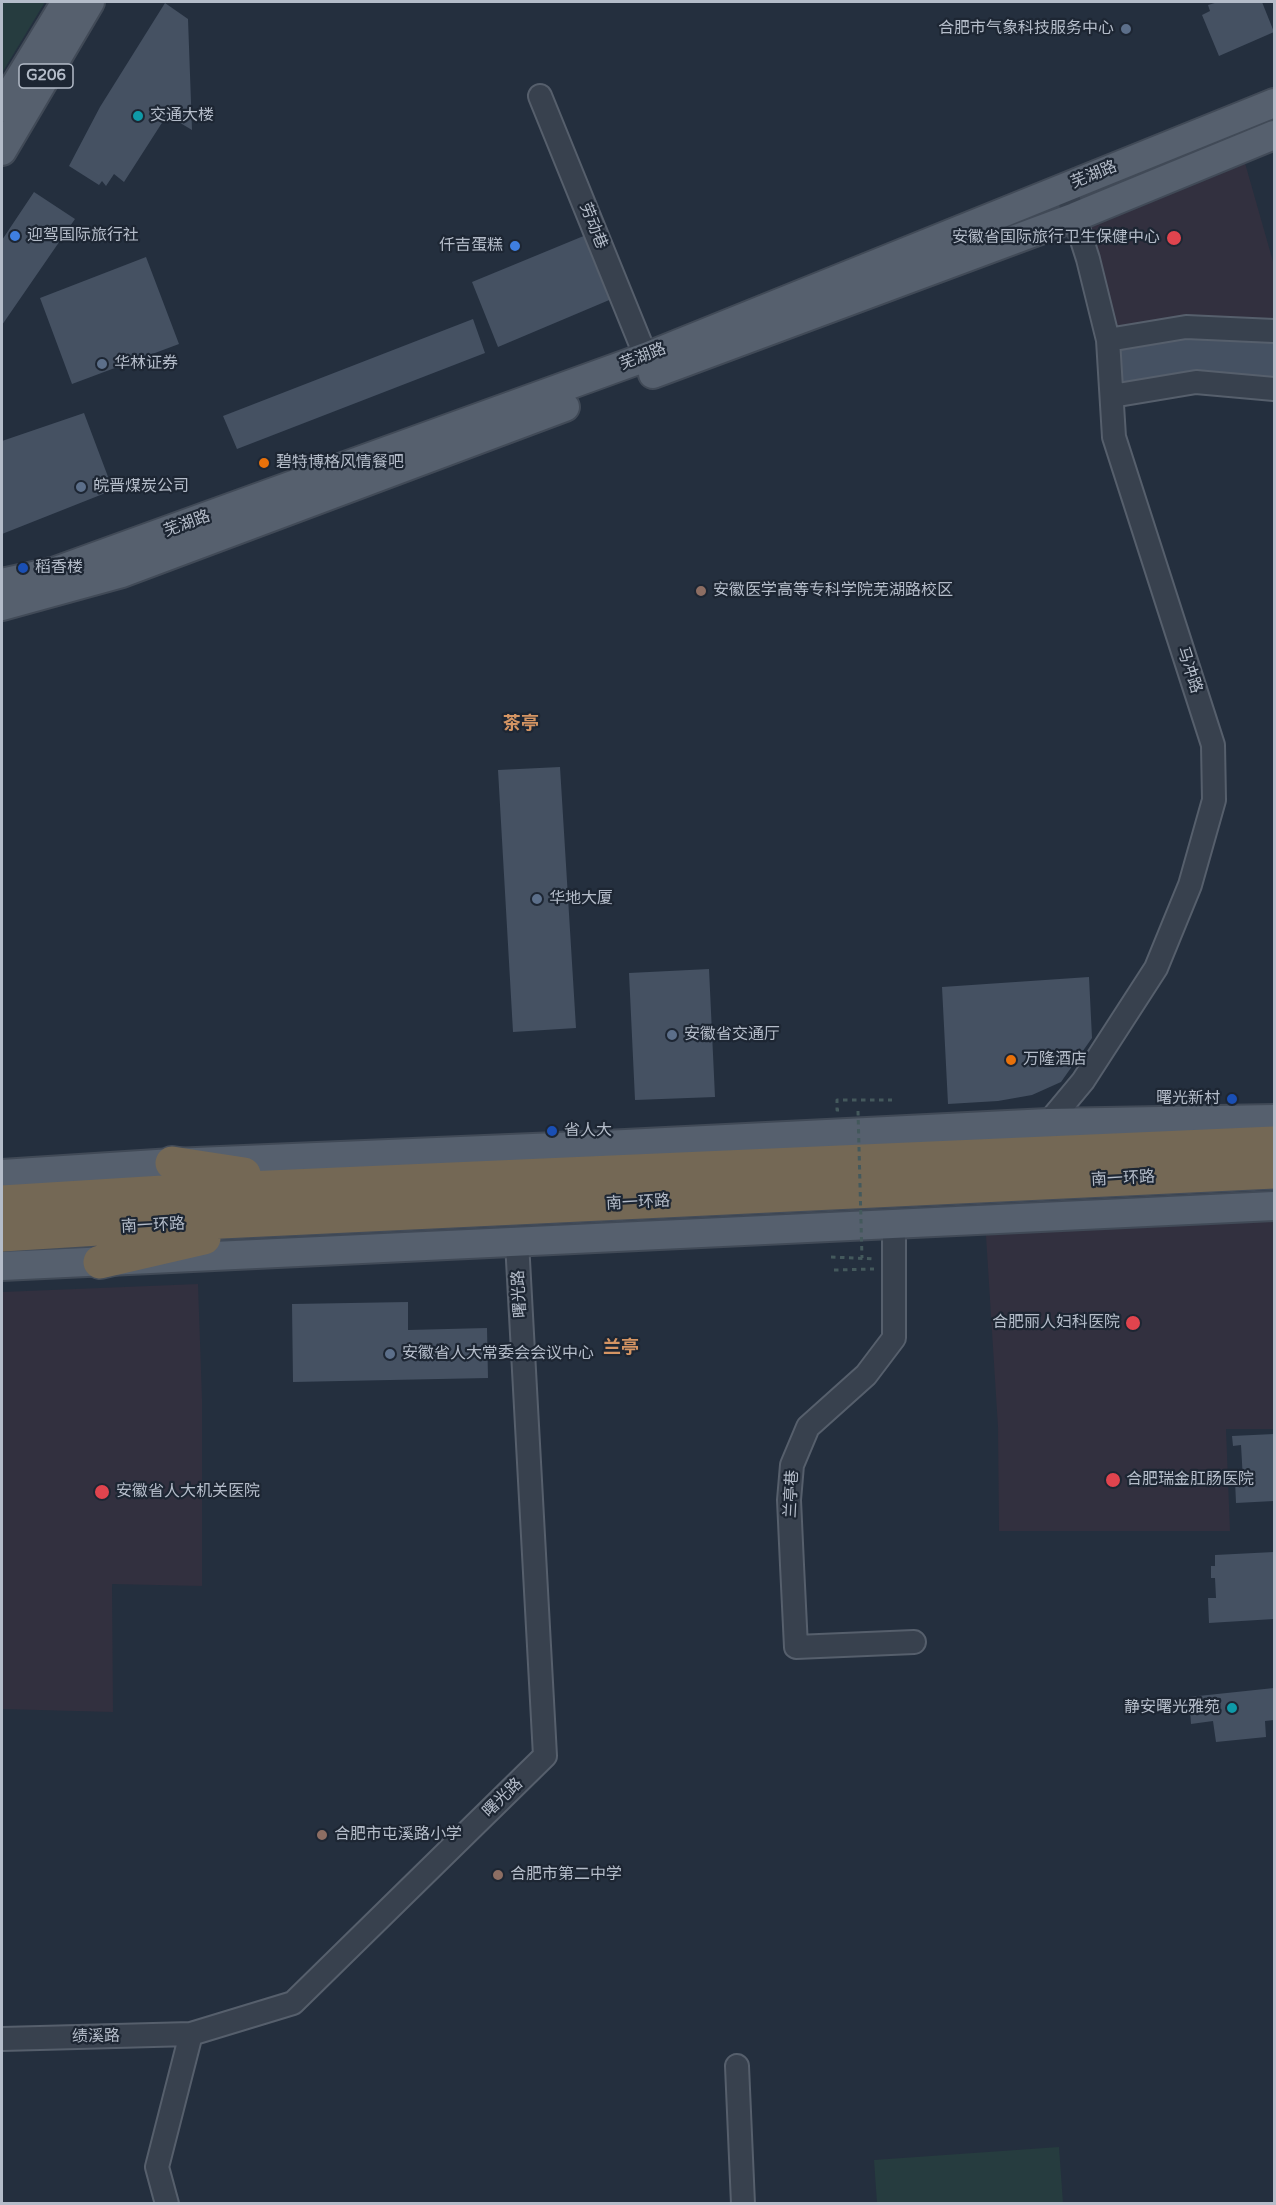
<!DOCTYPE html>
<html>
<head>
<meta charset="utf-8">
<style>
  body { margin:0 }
  #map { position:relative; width:1276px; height:2205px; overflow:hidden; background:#242f3e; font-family:"Varela Round",sans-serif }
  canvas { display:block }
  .frame { position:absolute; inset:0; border:3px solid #b4bcc9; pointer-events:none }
</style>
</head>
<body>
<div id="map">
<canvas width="1276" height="2205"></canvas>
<div class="frame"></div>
</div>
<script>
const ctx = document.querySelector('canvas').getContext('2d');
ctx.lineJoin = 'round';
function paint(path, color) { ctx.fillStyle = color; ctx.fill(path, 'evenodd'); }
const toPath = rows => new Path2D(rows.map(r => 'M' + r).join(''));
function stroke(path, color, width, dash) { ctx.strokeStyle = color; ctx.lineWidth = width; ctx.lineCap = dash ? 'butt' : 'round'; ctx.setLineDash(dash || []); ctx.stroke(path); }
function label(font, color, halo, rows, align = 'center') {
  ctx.font = font + ' "Varela Round","Noto Sans SC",sans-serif'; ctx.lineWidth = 4.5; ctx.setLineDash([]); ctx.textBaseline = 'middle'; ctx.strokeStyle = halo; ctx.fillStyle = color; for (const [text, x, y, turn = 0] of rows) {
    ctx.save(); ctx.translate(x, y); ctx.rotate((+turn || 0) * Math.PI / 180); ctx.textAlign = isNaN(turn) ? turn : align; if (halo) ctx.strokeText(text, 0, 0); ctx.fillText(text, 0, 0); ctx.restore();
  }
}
paint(toPath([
  [1241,149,1274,265,1274,331,1108,340,1075,217],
  [1274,1206,1274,1429,1226,1429,1230,1531,999,1531,998,1427,985,1220],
  [198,1284,202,1399,202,1586,112,1584,113,1712,2,1709,2,1292]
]), '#32303f');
paint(toPath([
  [2,2,45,2,2,73],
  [1059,2147,1063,2203,877,2203,874,2160]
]), '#263c3f');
paint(toPath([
  [1218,2,1262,2,1274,32,1219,56,1202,15,1210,11,1208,5],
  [165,3,188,19,192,130,167,115,124,182,114,174,106,186,102,181,99,185,69,166,100,107],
  [34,192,75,219,2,325,2,240],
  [586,235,614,298,498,347,472,282],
  [146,257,179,344,72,384,40,298],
  [473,319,485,353,237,449,223,416],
  [1274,331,1274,389,1112,396,1108,340],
  [84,413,113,490,2,534,2,441],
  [560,767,576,1028,513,1032,498,770],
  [709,969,715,1097,635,1100,629,973],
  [1089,977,1092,1038,1061,1082,1032,1095,998,1101,948,1104,942,987],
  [408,1302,408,1330,487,1328,488,1378,293,1382,292,1304],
  [1274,1434,1274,1501,1236,1503,1235,1480,1243,1480,1241,1445,1233,1446,1232,1436],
  [1274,1552,1274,1619,1209,1623,1208,1598,1216,1598,1215,1578,1211,1578,1211,1566,1215,1566,1215,1555],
  [1274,1688,1274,1720,1265,1721,1266,1737,1216,1742,1213,1721,1191,1724,1189,1697]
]), '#455162');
const minor = toPath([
  [540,96,646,357],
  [1108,340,1186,327,1274,331],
  [1112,396,1196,382,1274,389],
  [1048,1123,1083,1081,1156,968,1190,885,1214,800,1213,745,1114,437,1108,340,1088,259,1065,187],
  [894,1224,894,1338,866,1375,808,1427,792,1465,789,1500,792,1565,796,1647,914,1642],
  [2,2039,191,2034],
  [737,2066,743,2204],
  [167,2204,157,2167,191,2034,293,2003,545,1756,517,1242]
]);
const major = toPath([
  [2,107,66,2],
  [2,151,90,2],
  [653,374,1075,217,1274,135],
  [2,583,56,571,646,357,1274,103],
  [2,606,122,573,565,407],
  [2,1174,172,1163,605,1145,1048,1123,1274,1119],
  [2,1266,1274,1206]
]);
const highway = toPath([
  [172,1163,244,1174],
  [2,1202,179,1191,1274,1143],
  [2,1235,179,1224,1274,1172],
  [100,1262,204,1238]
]);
stroke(minor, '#565f6c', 26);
stroke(major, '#414a57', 32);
stroke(highway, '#434c59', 36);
stroke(toPath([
  [839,1110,837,1110,837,1100,892,1100],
  [831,1257,876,1259],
  [834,1270,874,1269]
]), '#44595c', 3, [4.5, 4.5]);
stroke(minor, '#38414e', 22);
stroke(major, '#56606e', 28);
stroke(highway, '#746855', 33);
stroke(toPath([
  [858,1111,862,1258]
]), '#44595c', 3, [4.5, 4.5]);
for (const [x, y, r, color] of [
  [1126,29,6,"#5c6f8a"],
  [138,116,6,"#0f9aa8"],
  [15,236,6,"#3f7fe0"],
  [1174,238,8,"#e0444e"],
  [515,246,6,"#3f7fe0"],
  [102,364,6,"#5c6f8a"],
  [264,463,6,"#e8710a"],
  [81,487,6,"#5c6f8a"],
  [23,568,6,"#1a4fb4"],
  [701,591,6,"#8d6e63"],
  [537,899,6,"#5c6f8a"],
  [672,1035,6,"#5c6f8a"],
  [1011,1060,6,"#e8710a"],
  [1232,1099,6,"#1a4fb4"],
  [552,1131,6,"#1a4fb4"],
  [1133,1323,8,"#e0444e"],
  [390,1354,6,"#5c6f8a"],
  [1113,1480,8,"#e0444e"],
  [102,1492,8,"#e0444e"],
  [1232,1708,6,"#0f9aa8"],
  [322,1835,6,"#8d6e63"],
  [498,1875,6,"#8d6e63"]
]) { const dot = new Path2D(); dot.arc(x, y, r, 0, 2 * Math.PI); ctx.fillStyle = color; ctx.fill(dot); stroke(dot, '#1d2633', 2); }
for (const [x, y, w] of [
  [46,76,54]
]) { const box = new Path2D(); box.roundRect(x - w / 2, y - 12, w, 24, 4.5); ctx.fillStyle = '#1d2633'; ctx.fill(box); stroke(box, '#b4bcc9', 1.5); }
label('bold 15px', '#b4bcc9', null, [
  ["G206",46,76]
]);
label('16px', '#b4bcc9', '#1d2633', [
  ["合肥市气象科技服务中心",1114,29,"right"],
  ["交通大楼",150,116],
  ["迎驾国际旅行社",27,236],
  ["安徽省国际旅行卫生保健中心",1160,238,"right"],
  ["仟吉蛋糕",503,246,"right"],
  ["华林证券",114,364],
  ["碧特博格风情餐吧",276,463],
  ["皖晋煤炭公司",93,487],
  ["稻香楼",35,568],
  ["安徽医学高等专科学院芜湖路校区",713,591],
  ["华地大厦",549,899],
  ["安徽省交通厅",684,1035],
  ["万隆酒店",1023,1060],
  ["曙光新村",1220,1099,"right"],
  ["省人大",564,1131],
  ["合肥丽人妇科医院",1120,1323,"right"],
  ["安徽省人大常委会会议中心",402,1354],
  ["合肥瑞金肛肠医院",1126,1480],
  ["安徽省人大机关医院",116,1492],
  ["静安曙光雅苑",1220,1708,"right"],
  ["合肥市屯溪路小学",334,1835],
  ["合肥市第二中学",510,1875]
], 'left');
label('16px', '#b4bcc9', '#1d2633', [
  ["芜湖路",1094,175,-22],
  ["劳动巷",593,226,68],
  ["芜湖路",643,357,-21],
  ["芜湖路",187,524,-20],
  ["马冲路",1189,670,72],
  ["南一环路",1123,1179,-3],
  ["南一环路",638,1203,-3],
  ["南一环路",153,1226,-3],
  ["曙光路",520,1294,-93],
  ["兰亭巷",792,1494,-87],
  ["曙光路",503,1798,-44],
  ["绩溪路",96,2037,-1]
]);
label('bold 18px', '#d59563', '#1d2633', [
  ["茶亭",521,724],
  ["兰亭",621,1348]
]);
</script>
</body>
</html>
